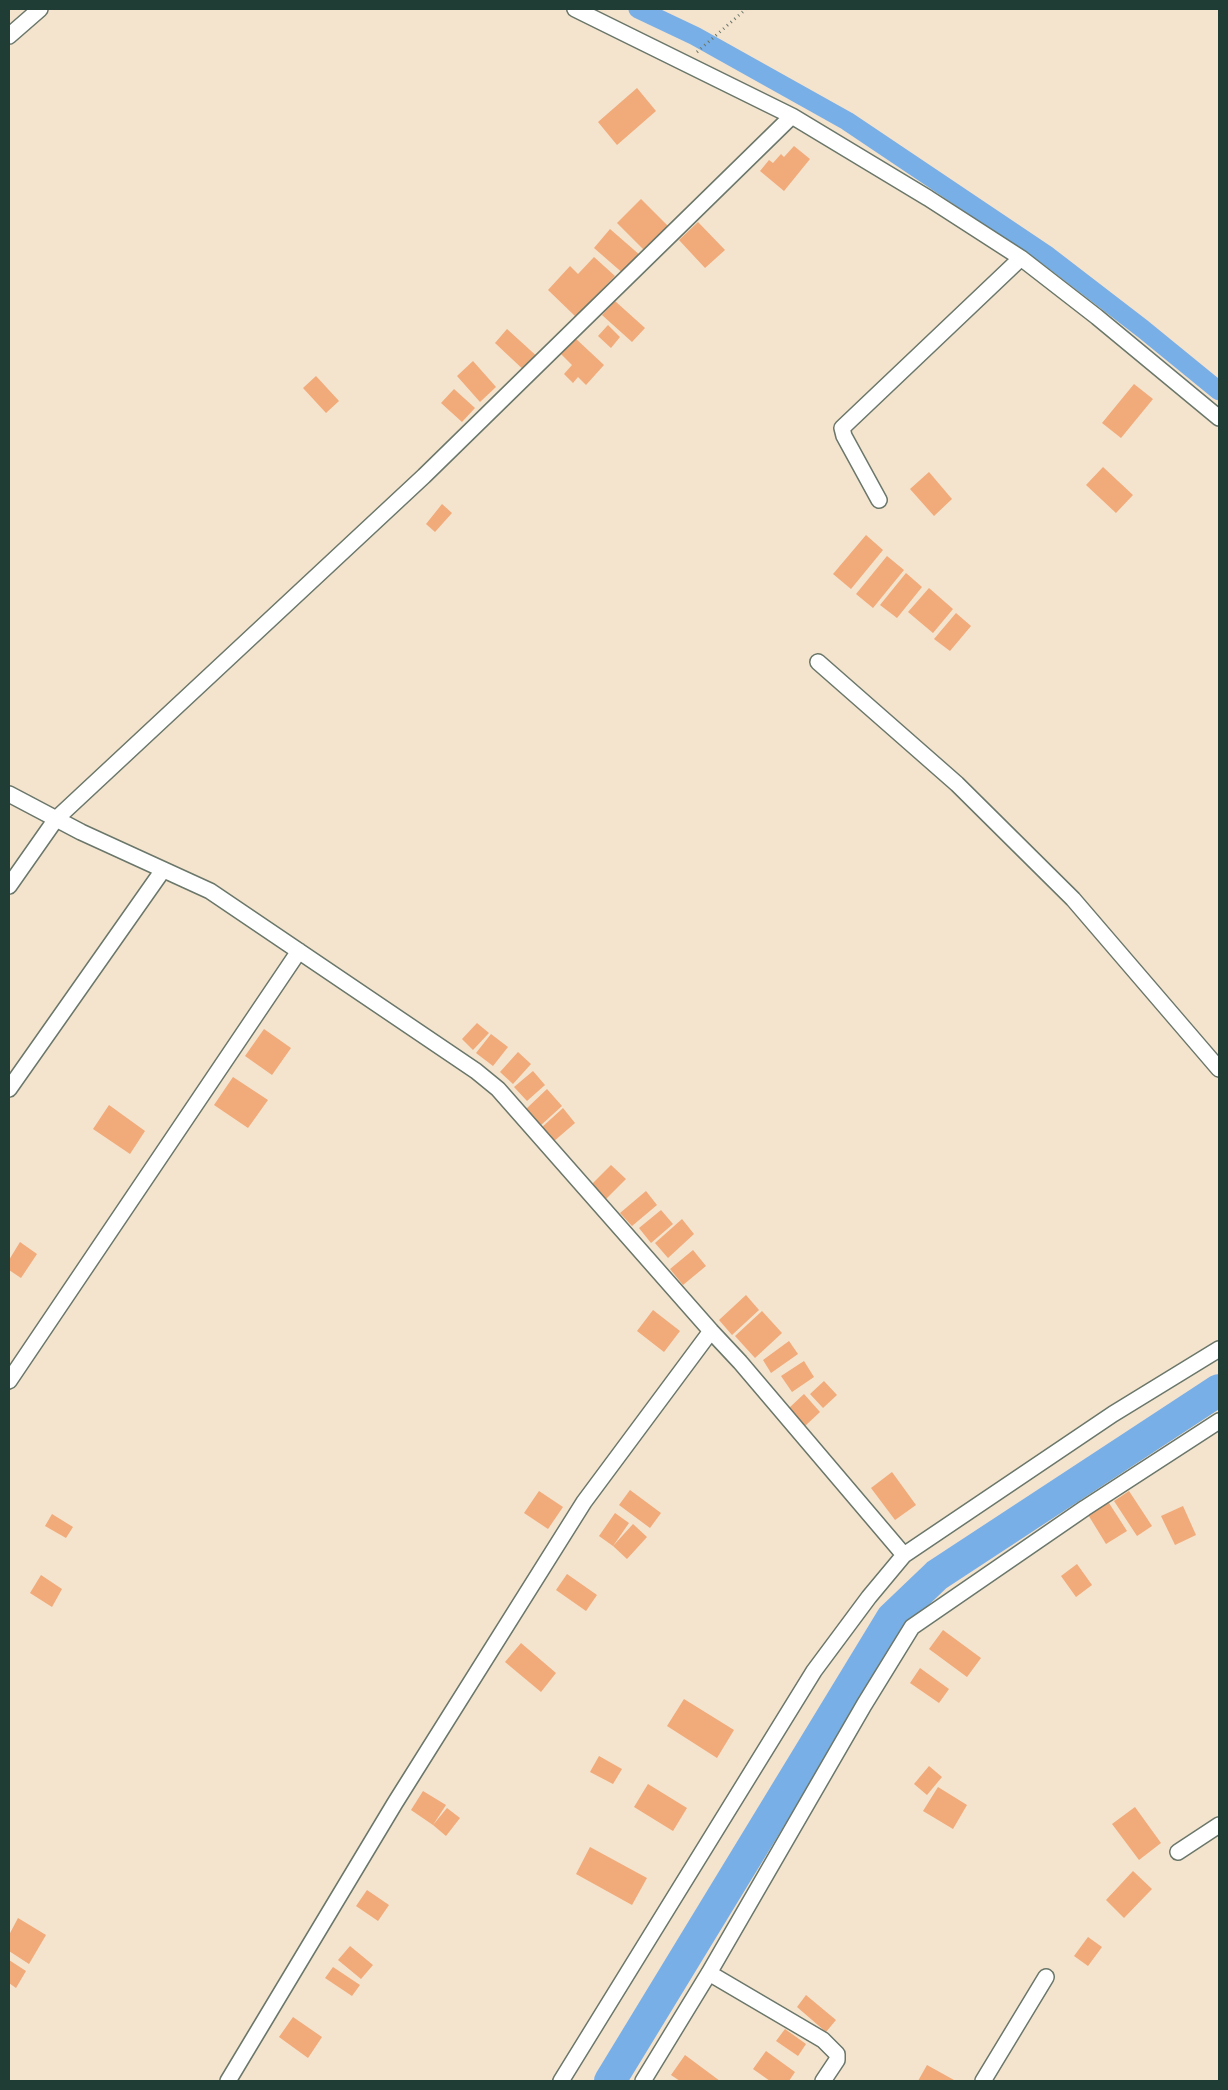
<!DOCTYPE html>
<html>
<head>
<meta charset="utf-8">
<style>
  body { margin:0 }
  #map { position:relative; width:1228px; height:2090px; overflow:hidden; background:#f4e3cd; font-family:Mynerve,sans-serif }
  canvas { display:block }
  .frame { position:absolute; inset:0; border:10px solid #1f3d34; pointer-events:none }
</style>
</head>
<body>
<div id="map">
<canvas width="1228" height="2090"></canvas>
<div class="frame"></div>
</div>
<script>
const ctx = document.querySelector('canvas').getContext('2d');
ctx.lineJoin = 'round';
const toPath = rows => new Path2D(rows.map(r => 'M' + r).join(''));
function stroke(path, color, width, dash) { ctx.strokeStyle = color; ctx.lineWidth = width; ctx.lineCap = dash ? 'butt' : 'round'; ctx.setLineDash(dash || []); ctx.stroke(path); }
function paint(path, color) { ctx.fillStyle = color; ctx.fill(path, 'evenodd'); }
stroke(toPath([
  [638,9,695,36,847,121,1048,256,1143,329,1219,391]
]), '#79afe7', 19);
stroke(toPath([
  [610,2081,892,1618,937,1575,1219,1390]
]), '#79afe7', 32);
paint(toPath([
  [637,88,656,111,617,145,598,122],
  [794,146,810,159,784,191,760,171,769,160,773,163,781,154,784,157],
  [641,199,670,228,646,252,617,223],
  [698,222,725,250,705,268,679,240],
  [610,229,641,256,625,275,594,248],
  [594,257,615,276,576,317,548,290,570,266,578,274],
  [615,301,645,328,632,342,602,315],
  [608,325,620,337,611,348,598,336],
  [507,329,541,360,528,374,495,343],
  [574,337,604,365,586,385,578,377,573,383,564,374,572,365,559,352],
  [473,361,496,387,480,402,457,376],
  [316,376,339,401,326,413,303,388],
  [1134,384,1153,399,1121,438,1102,423],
  [454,389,475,408,462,422,441,403],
  [1103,467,1133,495,1116,513,1086,485],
  [929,472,952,499,934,516,910,489],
  [442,504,452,513,435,532,426,524],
  [866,535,883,550,851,589,833,574],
  [887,556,904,570,873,608,856,594],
  [906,573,922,587,897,618,880,605],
  [929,588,953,609,933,633,908,612],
  [956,613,971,626,950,651,934,639],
  [477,1023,489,1033,473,1050,462,1039],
  [264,1029,291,1048,272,1075,245,1056],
  [491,1034,508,1047,493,1066,476,1053],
  [518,1052,531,1064,513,1084,500,1072],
  [533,1071,545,1085,527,1101,514,1087],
  [233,1077,268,1100,248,1128,214,1105],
  [547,1089,562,1106,540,1126,525,1110],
  [109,1105,145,1131,130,1154,93,1129],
  [563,1108,575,1123,553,1142,541,1128],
  [611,1165,626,1179,604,1201,590,1186],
  [646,1191,657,1205,632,1226,620,1213],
  [661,1210,673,1224,651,1243,639,1228],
  [682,1219,694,1234,668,1258,655,1243],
  [20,1242,37,1254,21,1278,9,1270,9,1260],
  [693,1250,706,1266,683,1285,670,1269],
  [746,1295,759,1310,732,1335,719,1320],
  [653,1310,680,1331,664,1352,637,1331],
  [762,1311,782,1333,755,1358,735,1336],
  [789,1341,798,1354,771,1373,763,1360],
  [804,1361,814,1377,792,1392,781,1376],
  [824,1381,837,1395,823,1408,810,1394],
  [804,1394,820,1412,805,1426,789,1408],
  [892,1472,916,1505,895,1520,871,1488],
  [630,1490,661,1513,650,1528,619,1505],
  [539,1491,563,1507,548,1529,524,1513],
  [1129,1491,1152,1526,1137,1536,1114,1501],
  [1107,1500,1127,1531,1106,1544,1087,1513],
  [1183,1506,1196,1535,1175,1545,1161,1516],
  [615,1513,629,1523,613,1546,599,1536],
  [52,1514,73,1527,66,1538,45,1526],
  [633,1524,647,1537,627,1559,613,1546],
  [1077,1564,1092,1585,1076,1597,1061,1576],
  [567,1574,597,1595,586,1611,556,1590],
  [41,1575,62,1589,52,1607,30,1593],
  [943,1630,981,1658,967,1677,929,1649],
  [521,1643,556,1673,541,1692,505,1662],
  [920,1668,949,1689,939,1703,910,1683],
  [684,1699,734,1730,717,1758,667,1726],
  [599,1756,622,1769,613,1784,590,1772],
  [929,1766,942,1777,927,1795,914,1784],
  [648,1784,687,1808,673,1831,634,1807],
  [938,1787,967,1805,953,1829,923,1811],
  [423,1791,446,1805,433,1825,411,1810],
  [1135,1807,1161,1843,1139,1860,1112,1824],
  [447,1808,460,1818,446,1836,433,1825],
  [590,1847,647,1878,632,1905,576,1874],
  [1133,1871,1152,1889,1124,1918,1106,1900],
  [367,1890,389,1905,378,1921,356,1906],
  [18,1918,46,1935,29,1964,9,1951,9,1935],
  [1088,1937,1102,1947,1088,1966,1074,1956],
  [350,1946,373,1965,361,1979,338,1960],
  [9,1960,26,1971,16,1988,9,1983],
  [333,1967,360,1985,352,1996,325,1978],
  [806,1995,836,2020,826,2032,797,2007],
  [293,2017,322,2037,308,2058,279,2037],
  [785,2029,806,2044,798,2056,776,2041],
  [766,2051,795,2072,789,2081,770,2081,753,2069],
  [685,2055,720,2081,680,2081,671,2075],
  [927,2065,954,2080,953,2081,918,2081]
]), '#f1aa79');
const minor = toPath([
  [575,9,792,116,928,198,1021,258,1097,317,1219,418],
  [9,36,40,9],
  [879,500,844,436,842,428,1021,258],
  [818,662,957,784,1073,899,1219,1069],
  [9,794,81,832,210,891,476,1071,498,1089,711,1331,740,1362,904,1555],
  [9,886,56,819,424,476,792,116],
  [9,1089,163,870],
  [9,1381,299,951],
  [1178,1852,1219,1825],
  [709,1973,823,2040,837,2054,837,2060,823,2081],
  [228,2081,395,1803,584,1502,711,1331],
  [561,2081,814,1671,869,1597,904,1555,1113,1414,1219,1349],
  [643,2081,709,1973,864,1705,912,1627,1085,1508,1219,1421],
  [983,2081,1046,1977]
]);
stroke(minor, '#6a776a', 18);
stroke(toPath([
  [697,52,746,9]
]), '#6a776a', 3, [1, 4]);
stroke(minor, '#fff', 15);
</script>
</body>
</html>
